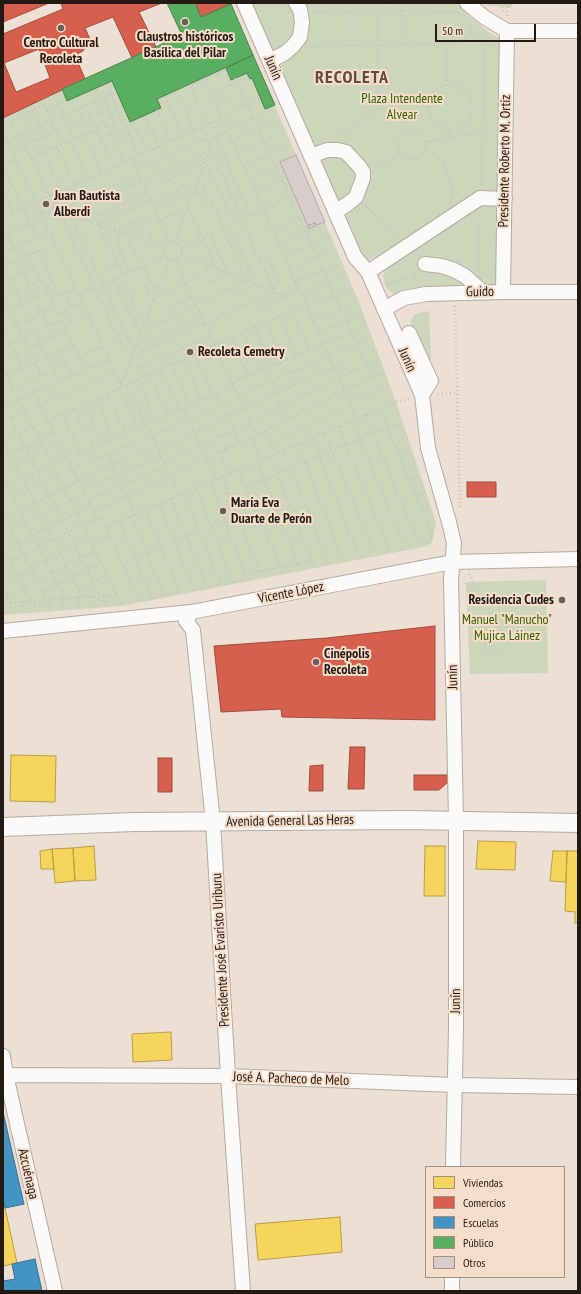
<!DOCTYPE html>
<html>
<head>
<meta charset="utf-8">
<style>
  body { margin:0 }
  #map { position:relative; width:581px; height:1294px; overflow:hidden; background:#ecdfd4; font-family:"PT Sans Narrow",sans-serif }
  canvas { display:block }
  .frame { position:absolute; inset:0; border:4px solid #231a13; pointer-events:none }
  .legend { position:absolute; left:425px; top:1166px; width:140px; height:112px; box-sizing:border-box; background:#f6deca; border:1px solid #a29081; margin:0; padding:5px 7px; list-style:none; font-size:12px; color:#231a13 }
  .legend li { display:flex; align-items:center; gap:8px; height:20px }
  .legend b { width:20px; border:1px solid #a29081 }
  .scale { position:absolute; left:435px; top:24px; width:101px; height:18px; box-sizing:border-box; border:2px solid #231a13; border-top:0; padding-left:5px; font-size:12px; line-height:14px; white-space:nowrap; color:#231a13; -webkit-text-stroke:3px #f6deca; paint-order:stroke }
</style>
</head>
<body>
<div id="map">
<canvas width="581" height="1294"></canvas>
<div class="frame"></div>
<ul class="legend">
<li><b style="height:11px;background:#f6d55c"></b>Viviendas</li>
<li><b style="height:11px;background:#d6604d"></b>Comercios</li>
<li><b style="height:11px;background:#4393c3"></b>Escuelas</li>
<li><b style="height:11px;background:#5aae61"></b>Público</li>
<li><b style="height:11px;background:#d8cdcc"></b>Otros</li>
</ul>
<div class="scale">50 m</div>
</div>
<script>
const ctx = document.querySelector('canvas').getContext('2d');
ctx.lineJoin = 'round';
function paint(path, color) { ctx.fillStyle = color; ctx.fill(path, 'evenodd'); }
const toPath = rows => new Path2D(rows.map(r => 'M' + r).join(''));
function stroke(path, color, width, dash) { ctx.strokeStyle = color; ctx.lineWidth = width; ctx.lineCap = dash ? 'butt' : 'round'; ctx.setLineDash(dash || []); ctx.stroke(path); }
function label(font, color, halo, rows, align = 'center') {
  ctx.font = font + ' "PT Sans Narrow",sans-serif'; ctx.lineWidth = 4; ctx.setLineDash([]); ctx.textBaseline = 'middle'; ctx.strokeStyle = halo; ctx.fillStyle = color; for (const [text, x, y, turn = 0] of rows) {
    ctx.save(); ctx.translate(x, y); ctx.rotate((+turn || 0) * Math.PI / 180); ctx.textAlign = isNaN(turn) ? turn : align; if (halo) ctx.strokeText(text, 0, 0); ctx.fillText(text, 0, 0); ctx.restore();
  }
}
paint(toPath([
  [244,3,457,3,469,16,490,33,507,42,503,288,396,296,388,290,385,285,383,276,385,271,376,256,361,264],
  [485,3,512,3,512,7,490,6],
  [253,55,359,302,396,402,436,522,432,543,428,546,122,606,3,615,3,118,62,89,67,101,112,81,130,121,157,99],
  [429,311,431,360,427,360,411,328,411,322,412,318,415,314],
  [546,580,548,673,470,674,466,582]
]), '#cdd5bb');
const homes = toPath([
  [11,755,56,756,55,802,10,801,11,755],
  [478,841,516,842,515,870,476,869,478,841],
  [94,846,96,880,75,881,73,848,94,846],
  [425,846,445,846,445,896,424,896,425,846],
  [73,848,75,881,55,883,52,849,73,848],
  [52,849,54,869,41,869,40,851,52,849],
  [553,851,567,851,566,882,550,881,553,851],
  [567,851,578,851,578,923,575,923,575,912,565,911,567,851],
  [171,1032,172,1060,133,1062,132,1034,171,1032],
  [5,1208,17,1263,3,1266,3,1209,5,1208],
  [340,1217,342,1252,258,1260,255,1224,340,1217]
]);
paint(homes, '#f6d55c');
stroke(homes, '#b79d46', 1);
const shops = toPath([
  [3,3,49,3,3,22,3,3],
  [61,3,162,3,139,12,156,47,132,58,113,17,85,28,90,39,83,51,75,55,85,79,3,118,3,34,63,9,61,3],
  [39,49,50,78,16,92,4,63,39,49],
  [195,3,231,3,231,4,201,17,195,3],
  [467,482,496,482,496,497,467,497,467,482],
  [435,626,435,720,282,717,281,709,221,712,214,646,327,638,435,626],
  [350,747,365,747,364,789,348,789,350,747],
  [158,758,172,758,172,792,158,792,158,758],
  [323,765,323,791,309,791,310,766,323,765],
  [414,775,448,775,448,782,439,790,414,790,414,775]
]);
paint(shops, '#d6604d');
stroke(shops, '#a04b3c', 1);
const schools = toPath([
  [3,1112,24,1204,5,1208,3,1199,3,1112],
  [35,1259,42,1291,3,1291,3,1281,15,1279,12,1264,35,1259]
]);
paint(schools, '#4393c3');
stroke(schools, '#396f8e', 1);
const public = toPath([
  [167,3,195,3,201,17,231,4,253,55,157,99,161,108,130,122,112,81,67,101,62,89,182,35,167,3],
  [253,55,275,105,265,109,252,78,250,79,247,73,231,80,226,68,253,55]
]);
paint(public, '#5aae61');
stroke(public, '#4a824a', 1);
const building = toPath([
  [296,155,325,222,316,225,315,223,308,226,280,162,296,155],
  [315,223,316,225,309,229,308,226,315,223]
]);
paint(building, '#d8cdcc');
stroke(building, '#b4aba9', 1);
const minor = toPath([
  [244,3,355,257,368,272,422,395,428,448,449,522,454,543,451,579,456,820,456,1028,453,1167],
  [467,3,484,17,507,31],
  [507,31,578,31],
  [270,61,285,53,293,46,300,37,302,22,300,9,296,3],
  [311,156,327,150,338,150,346,152,359,166,363,172,363,178,356,197,349,203,335,212],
  [425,264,442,266,454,270,465,276,483,292],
  [368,272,480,198,505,199],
  [503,292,507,31],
  [384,309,404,298,426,294,503,292,578,292],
  [409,333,431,381,422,395],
  [191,612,186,621,193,630,213,822,228,1076,243,1291],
  [3,631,191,612,452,562,578,559],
  [3,1056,6,1075,55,1291],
  [3,1075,228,1076,454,1085,578,1087],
  [452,1291,452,1277]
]);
const major = toPath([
  [3,827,134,822,408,820,578,823]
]);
stroke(minor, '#b3a9a0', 16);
stroke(major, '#b3a9a0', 20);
stroke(toPath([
  [390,3,393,10],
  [501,3,503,13],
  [312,6,318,3],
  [402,10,403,45],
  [313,12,393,10,456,12],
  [507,16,507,3],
  [470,29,493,47],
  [352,45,352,11],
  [310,46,403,45,456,43,461,42,468,35,470,31,470,23],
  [235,78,372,377],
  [204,80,264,210,357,419],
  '428 107a22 22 0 1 1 44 0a22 22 0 1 1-44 0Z',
  [446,85,447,43],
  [177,92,195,131],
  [111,94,139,156],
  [211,94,249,76],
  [165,97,183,136],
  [103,98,118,130],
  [56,100,74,140],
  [95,102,110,134,125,162],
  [86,105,98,130],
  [216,105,232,98],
  [79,109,90,133],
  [46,110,64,101],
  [157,110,171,141],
  [32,111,50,150],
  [22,116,41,154],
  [221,116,261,98],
  [145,117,159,147],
  [11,121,24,146],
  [133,121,147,152],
  [212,123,217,135],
  [208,124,190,86,225,70,232,84],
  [3,125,44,105,62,145],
  [202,128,211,146],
  [448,129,450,138],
  [97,130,114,168],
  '398 145a14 14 0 1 1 28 0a14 14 0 1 1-28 0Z',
  [3,132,122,387],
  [84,136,102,173],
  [215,137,251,216],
  [338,137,377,109,378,45,377,10],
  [100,138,134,123],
  [7,141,116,92],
  [71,141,88,179],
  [232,141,277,120],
  [114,142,130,136],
  [427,142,493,130],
  [25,145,50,197,55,208,58,210,124,350],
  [57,147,75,185],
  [426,149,430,150,442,160,448,173,452,188,451,201],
  [210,150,243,219],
  [12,151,116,104],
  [44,153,61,192],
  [238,154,282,133],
  [31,158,122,119],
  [132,159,170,243],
  [205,162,235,223],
  [274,163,286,158],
  [3,165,16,159],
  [3,166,37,237],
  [244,166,288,145],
  [374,167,401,154],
  [136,170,207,138],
  [199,179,224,228],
  [250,179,276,167],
  [157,185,204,163],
  [481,185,485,41],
  [195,189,207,213],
  [3,192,20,228],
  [256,193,282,181],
  [151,203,198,180],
  [366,206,399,236],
  [188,207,222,280],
  [58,210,164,249],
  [58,210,126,180,130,180,132,186],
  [155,210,194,191],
  [41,214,55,208],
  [69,214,208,152],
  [70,214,134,351],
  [3,218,222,118],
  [86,220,147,193],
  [160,221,187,208],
  [98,224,151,201],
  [99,225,123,275],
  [223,229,247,281],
  [115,230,143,218],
  [273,230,299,218],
  [122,233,116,242,130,272],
  [7,234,20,259],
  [150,234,156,245],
  [210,234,228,273],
  [3,236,43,218],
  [249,236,259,232],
  [228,241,235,238,258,286],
  '164 251a9 9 0 1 1 18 0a9 9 0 1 1-18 0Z',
  [176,243,188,207,214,137,271,109],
  [279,244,318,226,319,229],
  [181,248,294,195],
  [38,251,59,296],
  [3,252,49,231],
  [3,253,8,264],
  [266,253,280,283],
  [181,254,285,297,310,350],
  [29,255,85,370],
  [284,256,332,236],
  [175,260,256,434],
  [16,261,73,376],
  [107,263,109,268,118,264],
  [3,266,59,382],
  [3,266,55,244],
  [143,266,157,290],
  [142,267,125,234,159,219],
  [290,269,332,250],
  [478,271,480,214],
  [414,272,416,283],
  [120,277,144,323],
  [141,279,153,301],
  [113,280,140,334],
  [3,282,35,267],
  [295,282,338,263],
  [205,284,220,277],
  [386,284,414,275],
  [271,285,279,281],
  [65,293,72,307],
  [238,293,255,285],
  [301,294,344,276],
  [80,295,165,256],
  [3,298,41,375],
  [3,298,41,280],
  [155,298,186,283,211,266],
  [51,300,76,288],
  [455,306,460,509],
  [307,308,349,289],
  [257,309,299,290],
  [66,310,72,322,88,315],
  [165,310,192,297],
  [3,314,47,292],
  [58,314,82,302],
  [279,316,297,355],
  [313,321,356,302],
  [266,322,283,361],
  [254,327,271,366],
  [3,330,97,518,103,520,139,601,180,592,146,510],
  [3,331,54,306],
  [142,332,245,281],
  [242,332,260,371],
  [318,332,363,315],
  [231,338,248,377],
  [3,347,61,320],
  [135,347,201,316],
  [195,354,213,395],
  [361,354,374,350],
  [132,356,275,292,241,220],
  [184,359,202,400],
  [3,361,66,331],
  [129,363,136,365,139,367,145,377],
  [172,365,190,405],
  [3,367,122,604],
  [139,367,210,336],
  [268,368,279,392],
  [161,370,179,410],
  [290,373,295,385],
  [149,375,168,415],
  [3,377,73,345],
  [137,380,156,420],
  [232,383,366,326],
  [121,384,170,259],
  [127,385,145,425],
  [119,388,138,428],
  [3,393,103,346],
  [217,393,240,442],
  [276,393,289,419],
  [108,394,126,434],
  [438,394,457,393],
  [238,395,370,338],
  [96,399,114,439],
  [349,402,387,387],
  [3,403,100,596],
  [84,404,103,444],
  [3,407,109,359],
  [183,408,216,479],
  [244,408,348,360],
  [75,409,93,448],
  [62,414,81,453],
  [365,415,419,544,428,542,431,540,431,532,380,409],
  [250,421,366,365,379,360],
  [352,421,405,547],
  [3,422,115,372],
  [147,424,179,496],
  [339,427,389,550],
  [264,431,276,454],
  [324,433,375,553],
  [152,436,239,397],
  [221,437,227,449],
  [251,438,261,460],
  [312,439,359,557],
  [3,441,306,304],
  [4,441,82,597],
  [395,443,406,438],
  [270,444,350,405],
  [298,444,343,560],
  [159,450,244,409],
  [284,450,328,563],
  [219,452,230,474],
  [108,455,134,515],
  [400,455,411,451],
  [270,456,314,566],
  [3,457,55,433],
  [68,459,234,386],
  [164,462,251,423],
  [258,462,298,564],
  [404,467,415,463],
  [238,470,280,567],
  [3,471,60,444],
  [170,476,264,431,372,377,383,373],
  [3,477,65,599],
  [222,477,259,572],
  [409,479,419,476],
  [78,480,156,445],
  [3,487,67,457],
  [246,487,373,433,401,423],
  [196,488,233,582],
  [83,490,161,456],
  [184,493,220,584],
  [416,495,425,492],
  [171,499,207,587],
  [88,500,166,466],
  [3,502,73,469,152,435],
  [159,504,194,590,247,579,210,482],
  [94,511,171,477],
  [423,512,430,508],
  [3,514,47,600],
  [132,516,164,596],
  [4,518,79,481],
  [119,521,152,598],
  [106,527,396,402,409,399],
  [212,527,238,519],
  [3,534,85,494],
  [92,545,111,536],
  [3,549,30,601],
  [3,550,91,506],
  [123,563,199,531],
  [3,564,97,518],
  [245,574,312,561],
  [469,574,485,601,492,618,507,641],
  [3,583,89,539],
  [464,583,473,596,485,601,524,604,525,600],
  [3,586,11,603],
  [78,589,107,575],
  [42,592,101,562],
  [7,595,95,551],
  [103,596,104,606],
  [90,597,91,607],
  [77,598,78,608],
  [63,599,64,608],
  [49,600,50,610],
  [35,601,36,611],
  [22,602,23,612],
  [3,603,117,595],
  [10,603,11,613],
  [492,618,485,624,486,651,502,651],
  [494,620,516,624,535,623]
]), '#c7c3bf', 2.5, [1, 3]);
stroke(minor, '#fcfaf9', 14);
stroke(major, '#fcfaf9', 18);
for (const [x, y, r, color] of [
  [185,22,4,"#695f57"],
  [61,28,4,"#695f57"],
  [46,204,4,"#695f57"],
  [190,352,4,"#695f57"],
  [223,511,4,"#695f57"],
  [562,600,4,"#695f57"],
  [316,662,4,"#695f57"]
]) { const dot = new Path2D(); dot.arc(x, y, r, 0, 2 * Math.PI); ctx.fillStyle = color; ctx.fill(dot); stroke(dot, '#f6deca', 1.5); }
label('bold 14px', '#231a13', '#f6deca', [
  ["Claustros históricos",185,37,"center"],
  ["Basílica del Pilar",185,53,"center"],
  ["Centro Cultural",61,43,"center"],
  ["Recoleta",61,59,"center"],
  ["Juan Bautista",54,196],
  ["Alberdi",54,212],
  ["Recoleta Cemetry",198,352],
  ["María Eva",231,503],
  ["Duarte de Perón",231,519],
  ["Residencia Cudes",554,600,"right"],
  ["Cinépolis",324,654],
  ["Recoleta",324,670]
], 'left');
label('14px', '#231a13', '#f6deca', [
  ["Junín",273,68,66],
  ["Presidente Roberto M. Ortiz",505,161,-89],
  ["Guido",480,292,-1],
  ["Junín",407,360,66],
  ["Vicente López",291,593,-11],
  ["Junín",453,677,-91],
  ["Avenida General Las Heras",290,821,-1],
  ["Presidente José Evaristo Uriburu",221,950,-93],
  ["Junín",456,1001,-90],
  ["José A. Pacheco de Melo",291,1079,2],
  ["Azcuénaga",28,1174,77]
]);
label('14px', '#326000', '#f6deca', [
  ["Plaza Intendente",402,99],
  ["Alvear",402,115],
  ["Manuel \"Manucho\"",507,620],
  ["Mujica Láinez",507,636]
]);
ctx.letterSpacing = '1px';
label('bold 18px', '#5f4a3a', '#f6deca', [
  ["RECOLETA",352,78]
]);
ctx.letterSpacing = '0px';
</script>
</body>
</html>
